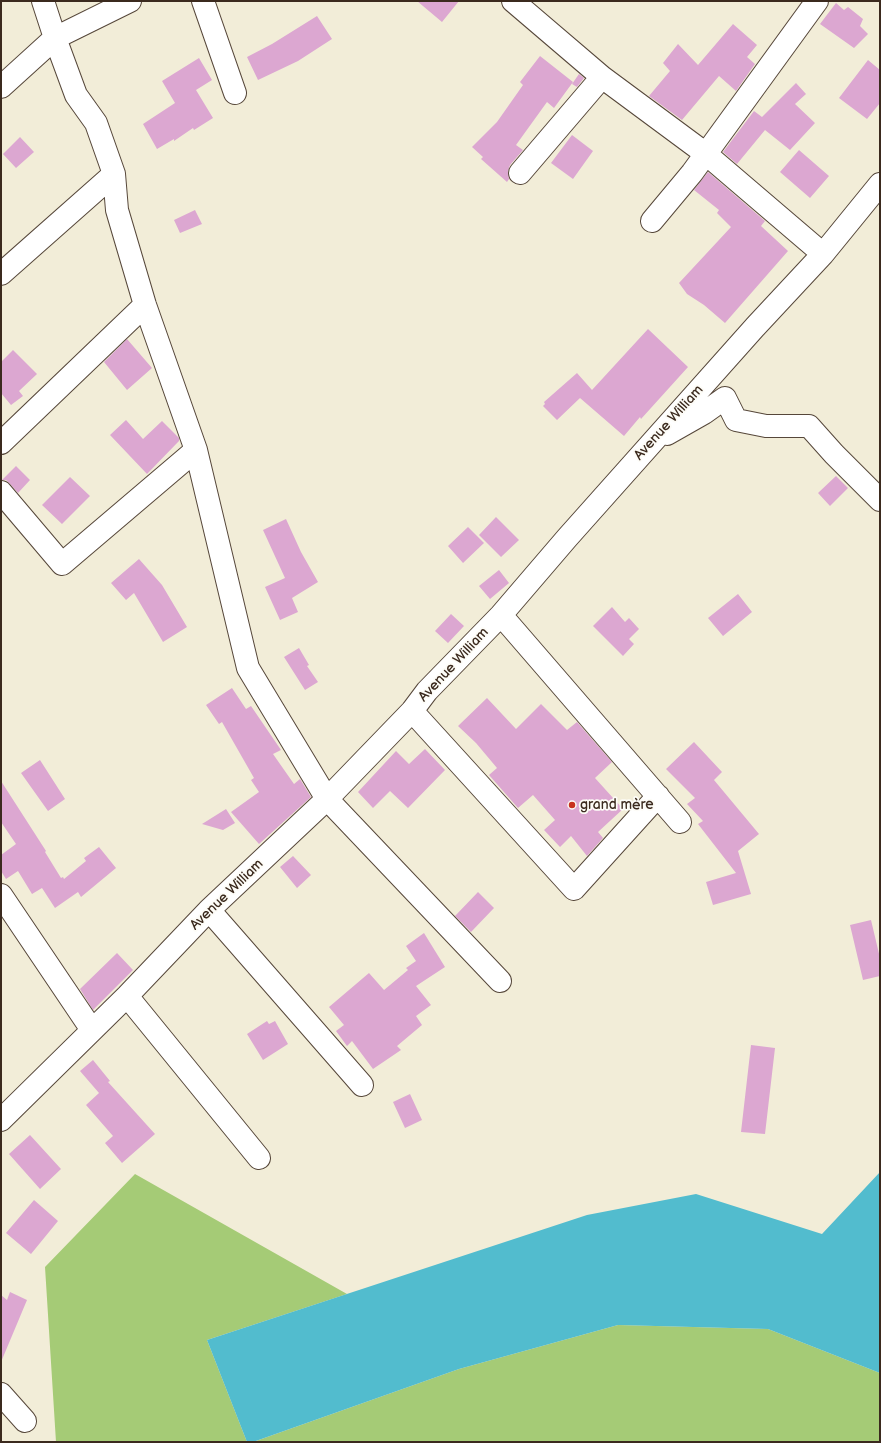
<!DOCTYPE html>
<html>
<head>
<meta charset="utf-8">
<style>
  body { margin:0 }
  #map { position:relative; width:881px; height:1443px; overflow:hidden; background:#f2edd8; font-family:"Balsamiq Sans",sans-serif }
  canvas { display:block }
  .frame { position:absolute; inset:0; border:2px solid #3b2a1e; pointer-events:none }
</style>
</head>
<body>
<div id="map">
<canvas width="881" height="1443"></canvas>
<div class="frame"></div>
</div>
<script>
const ctx = document.querySelector('canvas').getContext('2d');
ctx.lineJoin = 'round';
function paint(path, color) { ctx.fillStyle = color; ctx.fill(path, 'evenodd'); }
const toPath = rows => new Path2D(rows.map(r => 'M' + r).join(''));
function stroke(path, color, width, dash) { ctx.strokeStyle = color; ctx.lineWidth = width; ctx.lineCap = dash ? 'butt' : 'round'; ctx.setLineDash(dash || []); ctx.stroke(path); }
function label(font, color, halo, rows, align = 'center') {
  ctx.font = font + ' "Balsamiq Sans",sans-serif'; ctx.lineWidth = 3.5; ctx.setLineDash([]); ctx.textBaseline = 'middle'; ctx.strokeStyle = halo; ctx.fillStyle = color; for (const [text, x, y, turn = 0] of rows) {
    ctx.save(); ctx.translate(x, y); ctx.rotate((+turn || 0) * Math.PI / 180); ctx.textAlign = isNaN(turn) ? turn : align; if (halo) ctx.strokeText(text, 0, 0); ctx.fillText(text, 0, 0); ctx.restore();
  }
}
paint(toPath([
  [135,1174,347,1294,207,1340,247,1442,56,1442,45,1267],
  [618,1325,768,1329,880,1373,880,1442,253,1442,459,1369]
]), '#a5cb76');
paint(toPath([
  [880,1172,880,1373,768,1329,618,1325,459,1369,253,1442,247,1442,207,1340,587,1215,696,1194,822,1234]
]), '#52bcce');
paint(toPath([
  [417,1,459,1,442,22],
  [836,3,844,10,848,7,863,19,860,26,868,34,854,48,820,24],
  [317,16,332,39,298,61,258,80,247,57,272,44],
  [733,24,757,45,747,57,755,64,736,91,719,76,682,120,649,96,670,71,663,63,678,44,698,65],
  [540,56,573,82,554,108,547,102,516,145,523,150,510,165,508,171,509,179,507,182,481,159,483,157,472,147,497,122,523,85,520,82],
  [199,58,212,80,196,90,213,118,194,130,193,128,174,141,174,139,157,149,143,124,175,103,162,81],
  [868,60,880,70,880,103,867,119,839,98],
  [579,74,584,78,577,87,572,84],
  [796,83,806,94,795,104,815,123,790,150,765,130,737,164,723,152,754,111,762,117],
  [572,135,593,151,573,179,551,163],
  [20,137,34,152,16,168,3,154],
  [799,150,829,176,810,198,780,172],
  [708,172,765,221,761,226,788,251,725,323,704,305,687,294,679,283,731,227,717,213,719,210,694,190],
  [195,210,202,224,180,233,174,220],
  [648,329,688,367,641,419,640,417,624,436,580,398,557,420,543,406,545,404,544,402,577,373,592,390],
  [127,339,152,368,127,390,104,362],
  [13,350,37,374,19,391,23,396,11,405,1,393,1,362],
  [126,420,143,439,162,421,179,438,179,441,147,474,110,435],
  [16,466,30,480,18,493,10,484,6,480,2,480],
  [836,476,848,488,830,506,818,493],
  [70,477,90,496,62,524,42,505],
  [496,517,519,540,501,557,479,535],
  [286,519,301,552,318,582,292,598,298,612,280,620,265,587,285,578,263,530],
  [468,527,484,543,463,563,448,546],
  [139,559,162,585,187,627,163,642,134,593,126,600,111,583],
  [499,570,509,583,490,599,479,586],
  [738,594,752,612,723,636,708,618],
  [612,607,625,622,629,618,639,629,629,639,634,644,623,656,593,626],
  [451,614,464,626,448,643,435,631],
  [299,648,309,665,307,666,318,682,305,690,284,657],
  [232,688,246,709,251,706,281,750,273,754,294,784,300,779,311,797,259,844,231,812,259,792,251,780,254,778,222,722,219,724,206,705],
  [487,698,516,729,541,704,567,730,577,722,612,762,595,778,623,809,598,832,603,838,587,856,571,836,560,847,544,830,555,820,533,795,518,808,489,775,497,768,476,743,458,726],
  [694,742,722,772,714,780,759,834,738,851,751,894,713,905,706,882,736,873,698,824,703,821,687,804,695,798,666,769],
  [425,749,445,770,408,808,390,791,373,808,358,792,396,751,409,764],
  [40,760,65,799,48,811,21,773],
  [1,781,46,851,45,852,61,878,63,877,64,879,86,861,84,858,99,847,116,868,81,897,78,892,55,908,42,888,32,894,18,871,6,879,1,871,1,855,16,844,1,822],
  [226,809,235,823,223,830,202,824],
  [293,856,311,875,297,888,280,867],
  [478,892,494,908,471,932,455,916],
  [871,920,880,958,880,976,863,980,850,925],
  [424,933,445,967,416,986,431,1005,416,1016,422,1025,397,1046,401,1050,373,1069,352,1041,347,1046,336,1031,344,1025,329,1007,369,973,384,990,408,970,406,968,416,961,406,946],
  [117,953,133,970,93,1010,80,989],
  [267,1021,269,1024,275,1021,288,1044,263,1060,247,1034],
  [751,1045,775,1048,765,1134,741,1132],
  [93,1060,110,1081,108,1082,155,1134,122,1163,105,1143,113,1136,86,1105,99,1093,80,1071],
  [410,1094,422,1120,405,1128,393,1102],
  [30,1135,61,1169,40,1189,9,1154],
  [34,1200,58,1221,31,1254,6,1233],
  [10,1292,27,1300,1,1362,1,1295,7,1300]
]), '#dca7d1');
const street = toPath([
  [43,1,55,38,76,95,96,123,114,174,117,210,145,305,196,450,248,668,327,799,500,981],
  [203,1,235,93],
  [513,1,602,77,706,154,823,254],
  [1,87,55,38,130,1],
  [520,173,602,77],
  [652,221,692,173,817,1],
  [1,274,114,174],
  [667,434,704,413,725,398,736,420,766,426,809,426,834,454,880,500],
  [1,443,145,305],
  [1,492,62,564,196,450],
  [501,615,680,822],
  [412,711,574,889,658,796],
  [1,895,92,1030],
  [209,910,362,1085],
  [127,996,259,1158],
  [1,1120,127,996,209,910,327,799,412,711,427,691,501,615,567,538,755,327,823,254,880,184],
  [1,1394,25,1421]
]);
stroke(street, '#56473a', 24);
stroke(street, '#fff', 22);
for (const [x, y, r, color] of [
  [572,805,4,"#c8321e"]
]) { const dot = new Path2D(); dot.arc(x, y, r, 0, 2 * Math.PI); ctx.fillStyle = color; ctx.fill(dot); stroke(dot, '#fdfcf7', 1.5); }
label('14px', '#3b2a1e', '#fdfcf7', [
  ["Avenue William",669,423,-48],
  ["Avenue William",454,665,-47],
  ["Avenue William",227,895,-44]
]);
label('14px', '#3b2a1e', '#fdfcf7', [
  ["grand mère",580,805]
], 'left');
</script>
</body>
</html>
